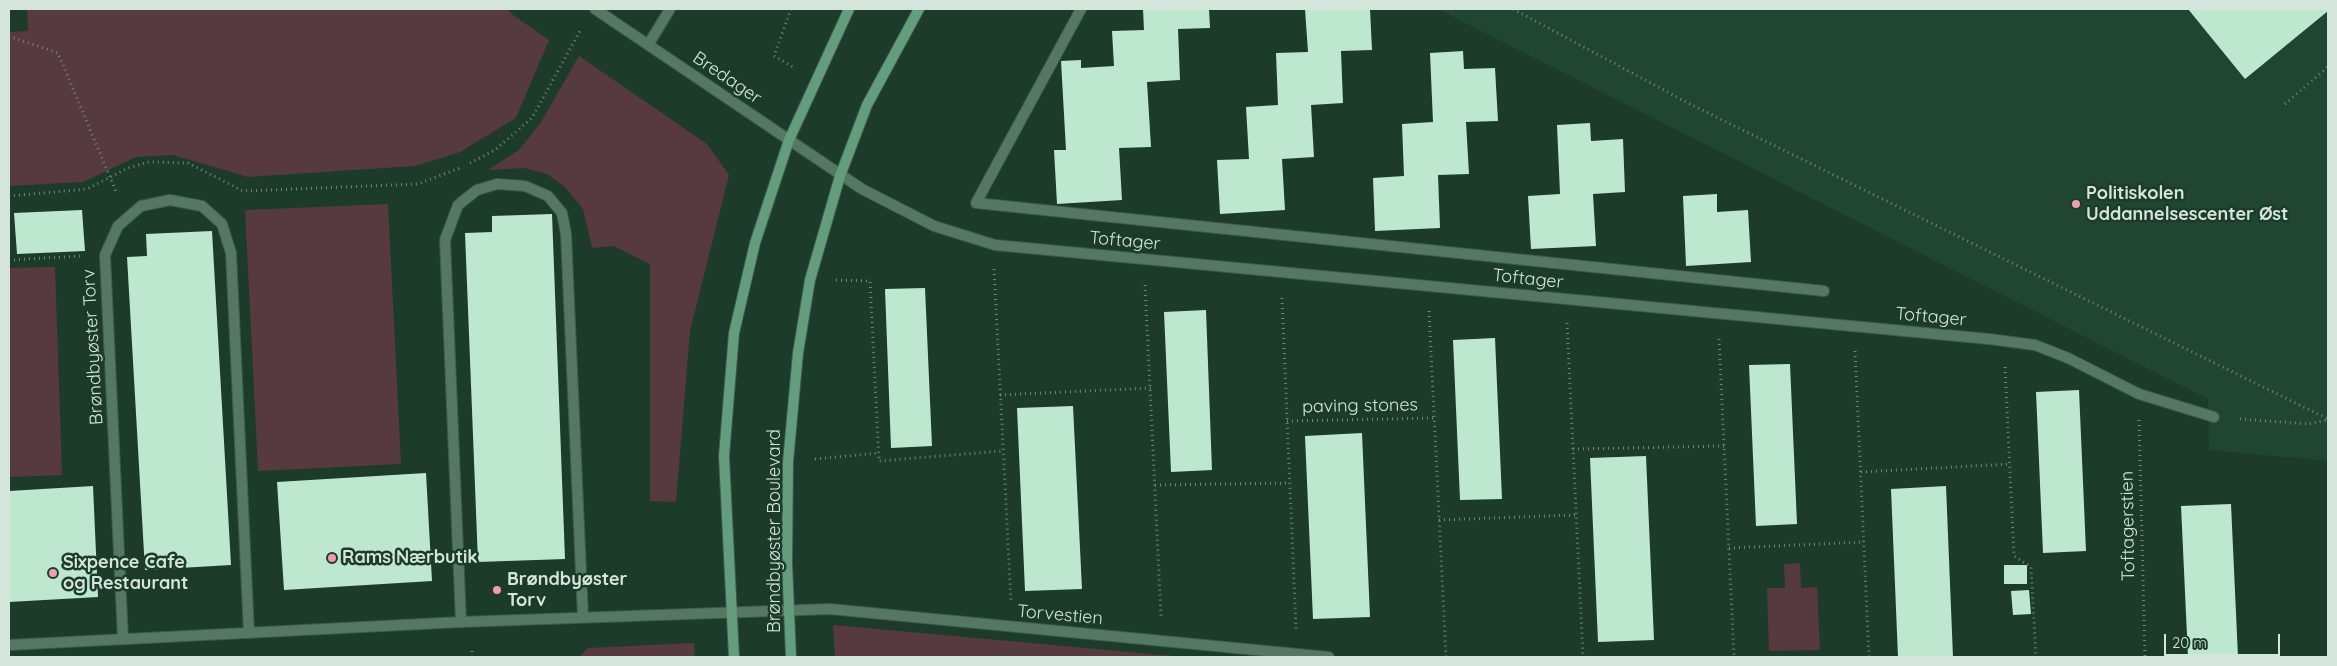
<!DOCTYPE html>
<html>
<head>
<meta charset="utf-8">
<style>
  body { margin:0 }
  #map { position:relative; width:2337px; height:666px; overflow:hidden; background:#1c3b2b; font-family:Quicksand,sans-serif }
  canvas { display:block }
  .frame { position:absolute; inset:0; border:10px solid #d4e6dc; pointer-events:none }
  .scale { position:absolute; left:2164px; top:634px; width:116px; height:22px; box-sizing:border-box; border:2px solid #d4e6dc; border-top:0; padding-left:6px; font-size:15px; line-height:18px; white-space:nowrap; color:#d4e6dc; -webkit-text-stroke:4px #1c3b2b; paint-order:stroke }
</style>
</head>
<body>
<div id="map">
<canvas width="2337" height="666"></canvas>
<div class="frame"></div>
<div class="scale">20 m</div>
</div>
<script>
const ctx = document.querySelector('canvas').getContext('2d');
ctx.lineJoin = 'round';
function paint(path, color) { ctx.fillStyle = color; ctx.fill(path, 'evenodd'); }
const toPath = rows => new Path2D(rows.map(r => 'M' + r).join(''));
function stroke(path, color, width, dash) { ctx.strokeStyle = color; ctx.lineWidth = width; ctx.lineCap = dash ? 'butt' : 'round'; ctx.setLineDash(dash || []); ctx.stroke(path); }
function label(font, color, halo, rows, align = 'center') {
  ctx.font = font + ' Quicksand,sans-serif'; ctx.lineWidth = 5; ctx.setLineDash([]); ctx.textBaseline = 'middle'; ctx.strokeStyle = halo; ctx.fillStyle = color; for (const [text, x, y, turn = 0] of rows) {
    ctx.save(); ctx.translate(x, y); ctx.rotate((+turn || 0) * Math.PI / 180); ctx.textAlign = isNaN(turn) ? turn : align; if (halo) ctx.strokeText(text, 0, 0); ctx.fillText(text, 0, 0); ctx.restore();
  }
}
paint(toPath([
  [1438,9,2328,9,2328,461,2209,450,2208,399]
]), '#204633');
paint(toPath([
  [27,9,507,9,513,15,549,40,516,118,460,152,415,166,248,177,173,155,136,157,83,182,9,186,9,32,28,31],
  [579,56,707,144,729,175,690,331,676,502,650,501,650,264,614,246,592,248,583,209,565,187,547,174,524,168,488,170,519,150,541,122],
  [388,204,401,464,258,471,245,210],
  [55,267,62,475,9,477,9,268],
  [1800,563,1801,588,1817,587,1820,650,1769,651,1767,588,1785,588,1784,564],
  [833,625,1184,657,835,657],
  [694,643,695,657,579,657,588,648]
]), '#573940');
paint(toPath([
  [1143,9,1209,9,1210,28,1178,29,1180,80,1147,82,1151,147,1119,148,1122,200,1057,204,1054,150,1066,150,1061,61,1081,60,1081,68,1114,66,1112,31,1144,30],
  [1305,9,1370,9,1372,50,1341,51,1343,103,1311,105,1314,157,1282,159,1285,210,1220,214,1217,160,1249,159,1246,107,1278,105,1276,53,1308,52],
  [2188,9,2328,9,2328,11,2245,79],
  [1463,51,1464,69,1495,68,1498,121,1466,122,1469,174,1438,175,1440,228,1375,231,1373,178,1404,176,1402,124,1433,122,1430,53],
  [1590,123,1591,141,1623,139,1625,192,1593,194,1596,246,1531,249,1528,196,1560,194,1557,125],
  [1717,194,1717,212,1748,210,1751,262,1686,266,1683,196],
  [82,210,85,251,17,254,14,213],
  [552,214,565,559,478,562,465,233,492,232,492,216],
  [212,231,231,565,145,570,127,257,147,256,146,234],
  [925,288,932,446,891,448,885,289],
  [1206,310,1212,470,1171,472,1164,312],
  [1495,338,1502,499,1460,500,1453,340],
  [1790,364,1797,524,1756,526,1749,365],
  [2079,390,2086,551,2043,553,2036,392],
  [1073,406,1082,589,1025,591,1017,408],
  [1362,433,1370,617,1313,619,1305,436],
  [1646,456,1654,640,1598,642,1590,458],
  [426,473,432,581,284,590,277,482],
  [93,486,98,597,9,602,9,491],
  [1946,486,1953,657,1898,657,1891,489],
  [2231,504,2238,657,2188,657,2181,506],
  [2004,565,2027,565,2027,584,2004,584],
  [2029,590,2031,614,2013,615,2011,591]
]), '#bee7cf');
const lane = toPath([
  [1081,9,976,203,1824,291]
]);
const street = toPath([
  [595,9,862,189,934,226,995,245,1989,339,2035,345,2068,358,2139,394,2214,417],
  [648,45,670,9],
  [461,622,445,240,458,205,477,190,497,184,525,186,548,196,562,213,566,234,583,617],
  [123,639,105,255,118,226,141,206,170,200,202,206,222,224,231,253,249,633],
  [9,645,461,622,830,609,1329,657]
]);
const secondary = toPath([
  [734,657,724,456,734,333,755,243,789,140,849,9],
  [791,657,787,563,788,462,798,353,810,280,840,176,867,105,919,9]
]);
stroke(lane, '#3d5a4b', 12);
stroke(street, '#3d5a4b', 12);
stroke(secondary, '#3d5a4b', 12);
stroke(toPath([
  [791,9,774,56,795,68],
  [1513,9,1688,103,2328,419],
  [9,36,58,53,117,194],
  [2285,104,2328,67],
  [470,163,495,150,532,118,581,29],
  [9,196,87,189,128,168,149,162,188,163,243,191,418,184,460,168],
  [9,260,81,256],
  [994,269,1011,602],
  [836,280,870,281,879,461,1002,451],
  [1145,285,1161,616],
  [1282,298,1296,629],
  [1429,311,1446,657],
  [1567,323,1583,657],
  [1719,339,1734,657],
  [1855,351,1869,657],
  [2005,367,2014,556,2031,567,2036,657],
  [1000,395,1151,388],
  [2240,419,2308,424,2328,420],
  [2139,420,2145,657],
  [1287,421,1434,418],
  [1573,449,1724,446],
  [815,459,879,453],
  [1861,472,2010,464],
  [1155,485,1290,483],
  [1439,520,1576,515],
  [1729,548,1864,542],
  [472,657,472,647]
]), '#6e877a', 3, [1, 4]);
stroke(lane, '#547864', 10);
stroke(street, '#547864', 10);
stroke(secondary, '#649d7e', 10);
for (const [x, y, r, color] of [
  [2076,204,5,"#f29aaf"],
  [332,558,5,"#f29aaf"],
  [53,573,5,"#f29aaf"],
  [497,590,5,"#f29aaf"]
]) { const dot = new Path2D(); dot.arc(x, y, r, 0, 2 * Math.PI); ctx.fillStyle = color; ctx.fill(dot); stroke(dot, '#1c3b2b', 2); }
label('18px', '#d4e6dc', '#1c3b2b', [
  ["Bredager",727,78,34],
  ["Toftager",1125,241,5],
  ["Toftager",1528,279,6],
  ["Toftager",1931,317,5],
  ["Brøndbyøster Torv",93,347,-93],
  ["paving stones",1360,406,-1],
  ["Toftagerstien",2128,526,-91],
  ["Brøndbyøster Boulevard",775,531,-90],
  ["Torvestien",1060,615,5]
]);
label('bold 18px', '#d4e6dc', '#1c3b2b', [
  ["Politiskolen",2086,194],
  ["Uddannelsescenter Øst",2086,215],
  ["Rams Nærbutik",342,558],
  ["Sixpence Cafe",63,563],
  ["og Restaurant",63,584],
  ["Brøndbyøster",507,580],
  ["Torv",507,601]
], 'left');
</script>
</body>
</html>
